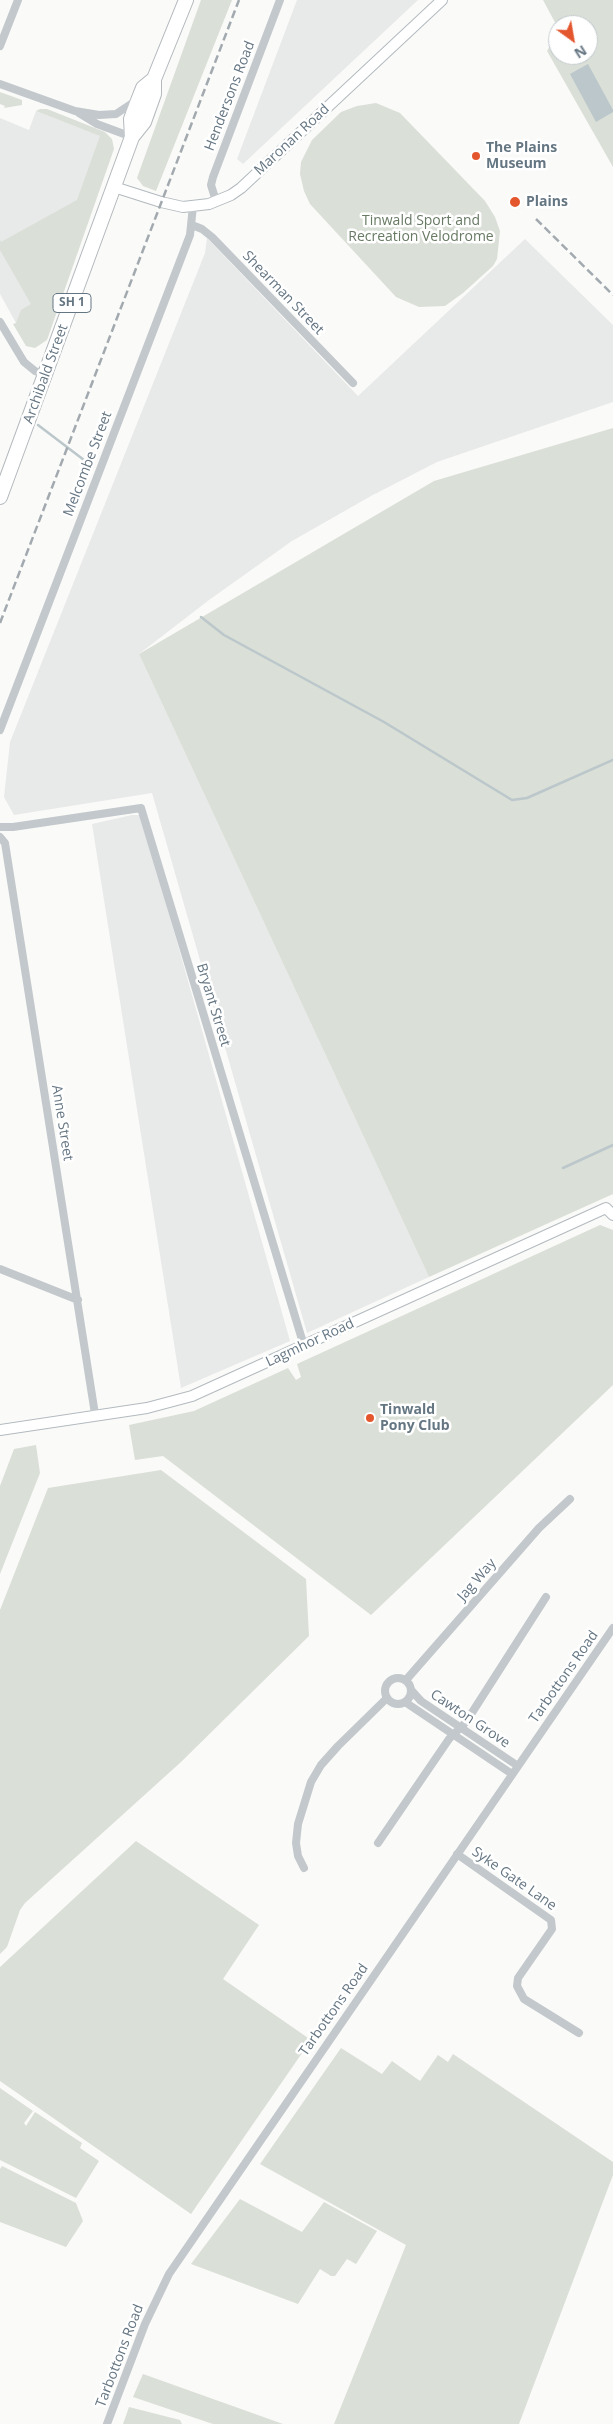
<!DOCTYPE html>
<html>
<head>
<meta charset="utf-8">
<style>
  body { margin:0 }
  #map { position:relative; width:613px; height:2424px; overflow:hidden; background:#fafaf8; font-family:"Open Sans",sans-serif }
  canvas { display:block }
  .north { position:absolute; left:548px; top:15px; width:50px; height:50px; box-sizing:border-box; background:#fff; border:1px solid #c1c8cd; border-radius:50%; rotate:148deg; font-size:14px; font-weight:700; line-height:20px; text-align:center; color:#657683 }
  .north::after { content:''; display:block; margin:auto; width:18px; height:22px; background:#e4572e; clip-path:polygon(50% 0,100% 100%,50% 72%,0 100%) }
</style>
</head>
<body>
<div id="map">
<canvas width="613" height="2424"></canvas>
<div class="north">N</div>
</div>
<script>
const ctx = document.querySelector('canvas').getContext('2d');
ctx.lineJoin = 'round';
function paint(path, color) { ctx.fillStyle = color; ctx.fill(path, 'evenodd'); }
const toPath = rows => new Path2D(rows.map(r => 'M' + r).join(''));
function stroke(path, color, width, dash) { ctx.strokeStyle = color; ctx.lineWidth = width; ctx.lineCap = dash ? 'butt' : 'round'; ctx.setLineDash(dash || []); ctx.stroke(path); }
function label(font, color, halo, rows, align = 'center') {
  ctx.font = font + ' "Open Sans",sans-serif'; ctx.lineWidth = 5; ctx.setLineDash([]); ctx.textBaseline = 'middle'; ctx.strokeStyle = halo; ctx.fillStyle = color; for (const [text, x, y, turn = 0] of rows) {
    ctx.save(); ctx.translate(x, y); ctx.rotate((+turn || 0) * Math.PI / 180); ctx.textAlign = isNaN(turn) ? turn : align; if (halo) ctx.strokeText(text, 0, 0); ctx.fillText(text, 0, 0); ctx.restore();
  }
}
paint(toPath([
  [297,0,418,0,243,164,237,159],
  [36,111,101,136,44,333,16,323,0,294,0,118,29,130],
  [207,238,358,396,525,239,613,325,613,402,437,462,371,496,292,541,209,600,139,654,429,1277,307,1333,152,793,14,815,4,797,10,742,205,253],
  [132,815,141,815,290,1341,181,1388,92,824]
]), '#e8e9e9');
paint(toPath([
  [201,0,232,0,156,191,143,186,137,178],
  [543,0,613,0,613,167,547,51,558,33,558,55,588,55,588,25,558,25,558,28],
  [0,92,22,100,22,105,4,108,5,106,0,104],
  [376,103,400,113,485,201,495,217,500,231,497,259,493,266,463,293,445,306,419,307,396,297,310,204,304,191,300,174,301,162,312,140,341,112,357,106],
  [40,109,47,109,105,132,112,139,114,149,47,340,35,348,26,346,13,324,16,323,21,310,31,304,0,250,0,240,1,242,77,200,100,136,36,111],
  [613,428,613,1194,429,1277,139,654,434,481],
  [600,1225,613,1230,613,1385,371,1615,163,1456,135,1460,129,1425,194,1411,288,1368,296,1380,301,1377,297,1364],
  [36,1445,40,1473,0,1574,0,1486,14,1449],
  [161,1470,306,1579,309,1636,181,1762,25,1903,20,1910,7,1947,0,1954,0,1610,48,1488],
  [136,1841,259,1925,223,1979,311,2040,191,2214,0,2081,0,1967],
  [341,2048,382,2074,392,2061,420,2081,438,2055,448,2062,453,2054,613,2162,613,2175,519,2424,334,2424,406,2245,260,2164],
  [0,2088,33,2111,24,2123,26,2126,35,2112,82,2143,80,2148,99,2161,76,2198,0,2160],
  [2,2166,76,2203,83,2221,66,2247,0,2222,0,2169],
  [240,2199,302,2232,324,2202,377,2231,356,2264,347,2259,335,2276,331,2276,320,2269,298,2304,191,2264],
  [143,2374,283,2424,213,2424,133,2397],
  [129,2407,180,2420,182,2424,123,2424]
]), '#dadfd7');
paint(toPath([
  [588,64,613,110,613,112,596,122,570,74]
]), '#bbc7cb');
stroke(toPath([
  [38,425,84,460],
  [201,617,224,635,384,722,512,800,527,798,613,760],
  [563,1168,613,1145]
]), '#bbc7cb', 2.5);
const secondary = toPath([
  [114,187,161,202,183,207,209,204,231,195,241,188,442,0],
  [0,1430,147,1408,192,1396,606,1208,613,1215]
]);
const highway = toPath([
  [132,137,131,119,139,98,143,88,154,79],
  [0,497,132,137,144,122,154,94,154,79,186,0]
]);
stroke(secondary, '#b3babf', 12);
stroke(highway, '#b4b9bd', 16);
stroke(toPath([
  [0,46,18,0],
  [0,84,75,111,99,115,116,114,134,102],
  [79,113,97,124,132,137],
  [216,201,211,185,213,177,280,0],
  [192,225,202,229,212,237,353,383],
  [0,322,24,362,35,371,46,375],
  [0,730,190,235,193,206],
  [0,827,13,827,141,808,304,1346],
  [0,837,5,843,95,1414],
  [0,1269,78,1300],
  '385 1691a13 13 0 1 1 26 0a13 13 0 1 1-26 0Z',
  [406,1680,539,1528,570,1499],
  [411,1690,421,1701,518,1766],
  [405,1702,512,1774],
  [378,1843,449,1739,466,1722,546,1597],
  [457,1854,551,1920,552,1929,518,1978,517,1986,524,1999,579,2033],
  [304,1868,298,1856,296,1843,298,1824,311,1782,321,1765,338,1746,387,1698],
  [107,2424,145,2324,169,2274,613,1628]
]), '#c3c8cc', 8);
stroke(secondary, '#fff', 10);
stroke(highway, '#fff', 14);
stroke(toPath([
  [536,219,613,295],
  [0,623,239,0]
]), '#a2aab0', 2.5, [8, 4]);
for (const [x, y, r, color] of [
  [476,156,5,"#e4572e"],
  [515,202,6,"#e4572e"],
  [370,1418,5,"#e4572e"]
]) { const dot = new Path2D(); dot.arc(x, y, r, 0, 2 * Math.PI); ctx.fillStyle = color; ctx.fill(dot); stroke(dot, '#fff', 2); }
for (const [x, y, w] of [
  [72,303,38]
]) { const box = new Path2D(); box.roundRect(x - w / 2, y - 9.5, w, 19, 4); ctx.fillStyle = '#fff'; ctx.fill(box); stroke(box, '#657683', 1); }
label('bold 12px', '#657683', null, [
  ["SH 1",72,303]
]);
label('14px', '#657683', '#fff', [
  ["Hendersons Road",230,96,-69],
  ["Maronan Road",292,140,-43],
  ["Shearman Street",283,293,46],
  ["Archibald Street",46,374,-70],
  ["Melcombe Street",88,464,-69],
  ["Bryant Street",213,1005,73],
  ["Anne Street",62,1123,81],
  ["Lagmhor Road",310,1343,-25],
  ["Jag Way",477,1580,-49],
  ["Tarbottons Road",564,1677,-55],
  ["Cawton Grove",470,1719,34],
  ["Syke Gate Lane",514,1879,35],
  ["Tarbottons Road",334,2010,-55],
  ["Tarbottons Road",120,2356,-69]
]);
label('bold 14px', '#657683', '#fff', [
  ["The Plains",486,148],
  ["Museum",486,164],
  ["Plains",526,202],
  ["Tinwald",380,1410],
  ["Pony Club",380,1426]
], 'left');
label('14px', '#687a64', '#fff', [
  ["Tinwald Sport and",421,221],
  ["Recreation Velodrome",421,237]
]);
</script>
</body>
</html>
